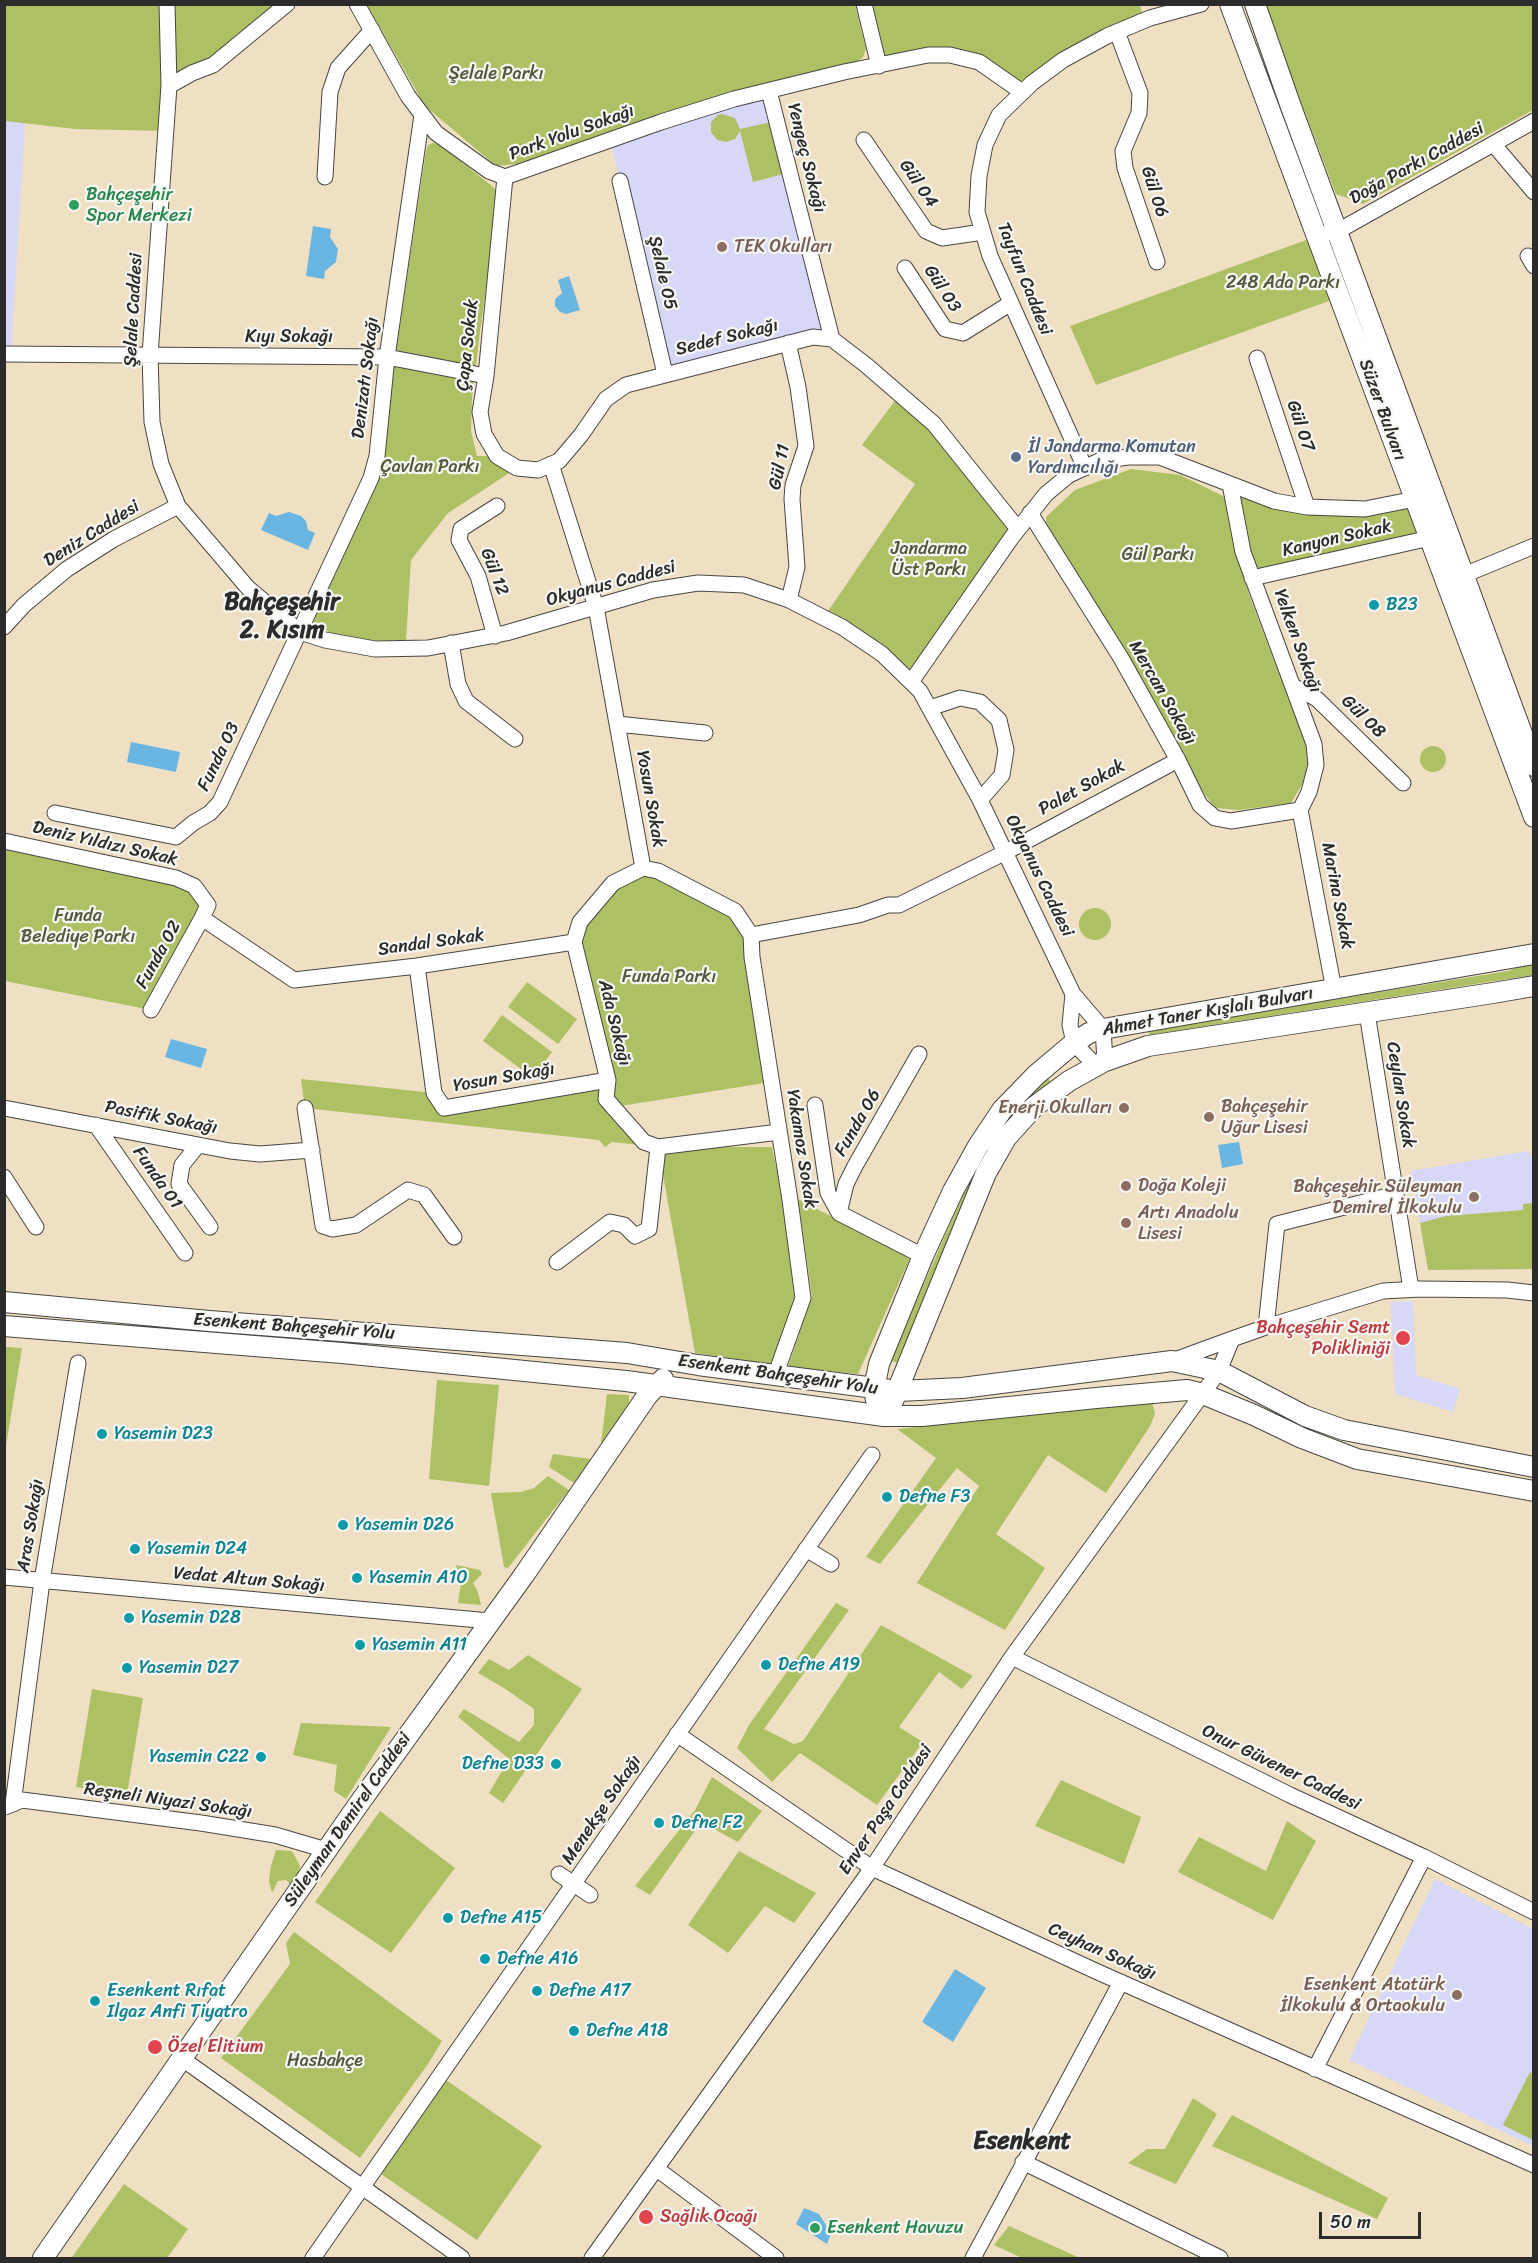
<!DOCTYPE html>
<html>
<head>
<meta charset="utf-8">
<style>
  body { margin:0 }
  #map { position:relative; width:1538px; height:2263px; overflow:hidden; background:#efe0c3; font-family:Sriracha,sans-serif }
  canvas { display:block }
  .frame { position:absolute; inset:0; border:6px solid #2b2b2b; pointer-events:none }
  .scale { position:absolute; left:1319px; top:2212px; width:102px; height:27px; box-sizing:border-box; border:3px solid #2b2b2b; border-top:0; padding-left:8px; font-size:18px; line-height:21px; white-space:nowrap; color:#2b2b2b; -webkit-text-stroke:4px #f6f6f2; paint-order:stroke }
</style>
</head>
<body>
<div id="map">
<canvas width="1538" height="2263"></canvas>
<div class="frame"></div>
<div class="scale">50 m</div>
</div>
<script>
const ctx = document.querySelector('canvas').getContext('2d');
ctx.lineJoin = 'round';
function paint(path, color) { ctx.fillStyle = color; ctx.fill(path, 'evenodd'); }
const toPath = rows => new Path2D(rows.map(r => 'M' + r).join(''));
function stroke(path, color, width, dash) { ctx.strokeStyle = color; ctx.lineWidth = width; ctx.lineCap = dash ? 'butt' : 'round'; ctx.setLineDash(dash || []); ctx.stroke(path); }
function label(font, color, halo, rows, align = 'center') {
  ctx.font = font + ' Sriracha,sans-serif'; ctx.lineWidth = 4.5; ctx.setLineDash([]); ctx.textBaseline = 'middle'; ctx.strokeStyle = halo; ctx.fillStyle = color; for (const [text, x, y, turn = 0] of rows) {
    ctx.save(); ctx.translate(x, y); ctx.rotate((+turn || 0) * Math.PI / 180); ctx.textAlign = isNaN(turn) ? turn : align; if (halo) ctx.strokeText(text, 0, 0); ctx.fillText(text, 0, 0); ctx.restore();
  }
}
paint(toPath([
  [769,91,832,339,665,374,610,140],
  [4,121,25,123,11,354,4,354],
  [1528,1151,1534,1161,1533,1269,1428,1270,1411,1171],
  [1413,1301,1416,1375,1460,1389,1453,1412,1395,1394,1391,1302],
  [1435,1879,1533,1929,1533,2146,1349,2060]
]), '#d7d7f8');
paint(toPath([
  [1140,4,1143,16,1023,84,970,56,879,64,864,5],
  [4,5,287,5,213,65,169,86,166,131,75,129,5,121],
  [367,5,855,5,866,49,863,57,853,65,792,77,715,97,655,116,526,163,496,166,425,106],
  [1264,5,1533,5,1533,110,1363,204,1336,194],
  [722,114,735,118,740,129,771,122,784,174,753,182,740,131,735,139,726,142,717,140,711,132,711,122,718,115],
  [433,143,440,145,492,186,499,194,480,332,472,398,471,431,477,456,497,456,517,468,448,513,411,560,406,640,358,641,337,637,313,622,361,515,392,379,426,151,428,145],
  [1317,236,1340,297,1096,385,1070,326],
  [900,394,1018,529,911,682,824,617,915,484,862,445],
  [1131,469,1180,475,1225,497,1249,595,1310,755,1303,783,1291,803,1239,810,1215,808,1190,774,1157,707,1108,622,1046,530,1046,517,1075,490],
  [1230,484,1307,507,1415,499,1430,538,1252,578],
  '1420 759a13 13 0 1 1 26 0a13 13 0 1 1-26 0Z',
  [4,841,175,878,208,905,151,1010,5,981],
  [658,871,747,927,771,1082,614,1107,658,1147,772,1147,782,1195,795,1302,771,1364,695,1353,658,1147,612,1142,605,1147,599,1140,305,1108,301,1079,434,1093,444,1108,608,1080,574,942,613,883],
  '1079 924a16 16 0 1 1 32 0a16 16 0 1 1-32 0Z',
  [1533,961,1533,975,1149,1035,1148,1030,1508,971],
  [527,982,577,1019,558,1044,508,1007],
  [502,1015,552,1052,533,1078,483,1041],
  [1047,1077,1052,1083,982,1168,897,1363,890,1360,976,1166,1010,1115],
  [798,1199,910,1258,858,1374,788,1367,812,1296],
  [1533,1203,1533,1269,1428,1270,1420,1223,1446,1216,1523,1210,1523,1204],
  [5,1347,22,1348,5,1452,4,1452],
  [437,1380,499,1385,489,1486,429,1479],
  [607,1394,629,1395,629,1403,601,1444],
  [1152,1402,1155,1414,1150,1426,1106,1493,1048,1455,996,1534,1045,1568,1005,1630,917,1583,979,1486,957,1468,880,1564,866,1557,936,1458,897,1429],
  [553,1454,591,1459,574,1483,549,1467],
  [548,1476,569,1490,508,1568,504,1567,491,1493,521,1492,534,1488],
  [456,1565,480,1570,482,1574,473,1583,478,1592,481,1605,458,1603,461,1583],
  [836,1603,849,1610,764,1729,794,1744,803,1741,881,1625,973,1676,962,1689,939,1672,899,1727,923,1742,877,1805,800,1753,772,1782,737,1748,749,1725],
  [528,1655,582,1689,503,1803,489,1793,509,1759,458,1717,464,1709,519,1742,534,1725,534,1709,504,1688,478,1673,489,1659,509,1670],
  [92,1689,143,1698,127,1794,76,1787],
  [301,1723,391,1727,346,1799,334,1791,337,1765,293,1755],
  [712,1777,762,1811,738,1842,701,1822,650,1895,635,1886,695,1810],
  [1061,1780,1141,1817,1124,1864,1035,1826],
  [380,1811,455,1868,391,1953,315,1902],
  [1287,1821,1316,1841,1273,1920,1178,1872,1199,1837,1266,1871],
  [276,1850,292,1851,300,1866,298,1875,291,1885,286,1880,278,1881,272,1893,269,1881,271,1866],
  [739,1851,816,1893,794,1923,765,1906,728,1953,688,1925],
  [294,1932,442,2041,428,2064,360,2158,221,2058,290,1964,286,1943],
  [1530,2072,1533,2074,1533,2140,1503,2125],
  [443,2078,542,2146,477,2240,378,2172],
  [1193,2098,1217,2114,1176,2184,1128,2163,1147,2149,1165,2149],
  [1232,2115,1388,2198,1377,2219,1212,2146],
  [124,2184,188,2229,167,2258,74,2258,72,2257],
  [1009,2226,1080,2258,1022,2258,994,2245]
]), '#adc063');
paint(toPath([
  [313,226,331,229,330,237,338,249,336,262,325,271,324,279,306,276],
  [569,276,580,310,566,314,560,312,555,306,555,299,562,293,558,280],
  [289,512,301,516,306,521,308,530,315,533,308,550,261,530,269,513,276,516],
  [131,742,180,752,176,772,127,762],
  [171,1039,207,1049,201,1068,165,1057],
  [1239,1142,1243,1164,1222,1168,1218,1145],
  [955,1969,986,1988,953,2042,922,2022],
  [804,2208,819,2214,831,2233,827,2244,796,2224]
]), '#69b6e3');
const minor = toPath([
  [167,4,169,86,150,355,152,422,161,464,178,506,248,588,300,632,325,640,375,649,428,648,506,633,653,590,698,583,744,585,789,600,842,627,882,654,920,691,980,800,1073,994,1103,1029,1105,1061],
  [357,4,408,96,436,133,489,171,505,177,661,122,734,99,844,72,928,55,950,55,979,62,1022,92],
  [864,4,879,66],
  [1117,32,1140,93,1139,113,1123,151,1125,168,1157,262],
  [169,86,192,73,213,65,287,4],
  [769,91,832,339],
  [864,140,926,231,942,238,983,232],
  [1494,145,1534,192],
  [325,177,330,92,338,68,372,30],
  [505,177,486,376,480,412,484,434,497,456,517,468,538,470,559,461,581,435,606,399,626,385,813,337,832,339,866,365,934,424,1018,529],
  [620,181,665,374],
  [1328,233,1338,231,1534,121],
  [1528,256,1534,266],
  [905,268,945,329,963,333,1011,303],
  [788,343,798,387,806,446,793,485,792,499,797,567,789,600],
  [4,354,387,357,486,376],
  [1257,358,1307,507],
  [551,464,596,607,643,868],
  [1085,468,990,256,977,212,979,176,985,145,999,115,1032,83,1063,60,1107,36,1150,18,1201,4],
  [1230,484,1243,552,1314,744,1316,765,1309,792,1300,810],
  [1030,513,1121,658,1178,760,1200,805,1215,818,1231,821,1300,810],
  [1464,575,1534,546],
  [1252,578,1430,538],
  [4,627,24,605,67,569,114,539,178,506],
  [495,636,478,576,459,540,461,529,497,506],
  [451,643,458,684,466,701,515,739],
  [911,682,1012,537,1046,494,1069,475,1099,461,1128,457,1160,457,1274,501,1307,507,1365,509,1415,499],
  [1293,686,1317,699,1403,783],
  [930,708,960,698,980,702,999,720,1006,750,1002,775,980,800],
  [617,724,705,733],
  [1300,810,1334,990],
  [55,813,176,837,193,823,210,813,220,802,371,478,377,456,387,357,422,115],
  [4,841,176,878,194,886,208,905,202,918,151,1010],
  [643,868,658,871,735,911,751,935,752,957,790,1200,803,1298,779,1365],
  [643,868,613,883,580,922,574,942,608,1080,606,1099,644,1142,658,1147,779,1132],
  [202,918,294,980,417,966,574,942],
  [751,935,859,915,888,905,899,905,1006,852,1178,760],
  [417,966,434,1093,444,1108,608,1080],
  [1073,994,1070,1025,1074,1043,1096,1066],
  [1367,1013,1411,1289],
  [815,1105,828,1193,839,1213,923,1256],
  [4,1108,230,1151,260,1154,312,1150],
  [305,1108,323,1226,332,1229,356,1225,408,1190,424,1195,454,1237],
  [96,1125,185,1253],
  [198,1145,182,1165,179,1184,210,1227],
  [4,1177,36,1227],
  [839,1213,846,1184,855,1166,919,1054],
  [557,1262,610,1222,624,1225,635,1236,649,1229,658,1147],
  [1266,1327,1277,1224,1396,1194],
  [1172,1361,1232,1339],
  [806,1549,831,1564],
  [4,1577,490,1621],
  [1012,1657,1290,1795,1424,1857,1534,1912],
  [677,1734,872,1868,1100,1973,1534,2165],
  [13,1804,42,1581,78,1363],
  [5,1807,22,1800,201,1823,275,1835,326,1850],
  [559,1874,590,1895],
  [181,2058,462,2258],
  [1315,2069,1424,1857],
  [1023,2162,1220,2258],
  [657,2169,776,2258],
  [313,2258,872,1455],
  [592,2258,872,1868,1012,1657,1219,1371,1232,1339,1266,1327,1383,1291,1420,1289,1507,1290,1534,1293],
  [973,2258,1121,1982]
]);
const major = toPath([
  [1230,4,1534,817],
  [1255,4,1290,104,1534,766],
  [4,1302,209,1321,627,1353,698,1365,898,1391,962,1388,1172,1361,1219,1371,1305,1416,1344,1430,1534,1467],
  [4,1326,342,1353,626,1381,884,1416,922,1416,1096,1398,1187,1390,1203,1394,1254,1415,1302,1438,1357,1459,1534,1491],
  [876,1400,874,1389,879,1364,923,1256,953,1191,978,1146,1002,1110,1036,1075,1074,1043,1089,1033,1103,1029,1534,954],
  [893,1401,986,1173,1006,1138,1034,1107,1069,1081,1105,1061,1148,1046,1493,993,1534,986],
  [43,2258,358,1805,524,1575,647,1396,663,1379]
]);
stroke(minor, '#484642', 17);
stroke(major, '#484642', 22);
stroke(minor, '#fff', 15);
stroke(major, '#fff', 20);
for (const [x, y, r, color] of [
  [74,205,6,"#2e9e5b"],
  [722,247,6,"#8d6e63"],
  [1016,457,6,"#5c6f8a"],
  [1374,605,6,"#0f9aa8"],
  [1124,1108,6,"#8d6e63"],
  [1209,1117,6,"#8d6e63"],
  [1126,1186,6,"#8d6e63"],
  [1474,1197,6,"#8d6e63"],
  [1126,1223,6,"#8d6e63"],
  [1403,1338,8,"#e0444e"],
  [102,1434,6,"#0f9aa8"],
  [887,1497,6,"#0f9aa8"],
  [343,1525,6,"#0f9aa8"],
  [135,1549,6,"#0f9aa8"],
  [357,1578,6,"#0f9aa8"],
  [129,1618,6,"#0f9aa8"],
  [360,1645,6,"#0f9aa8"],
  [766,1665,6,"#0f9aa8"],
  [127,1668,6,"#0f9aa8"],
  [261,1757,6,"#0f9aa8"],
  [556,1764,6,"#0f9aa8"],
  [659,1823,6,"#0f9aa8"],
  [448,1918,6,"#0f9aa8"],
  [485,1959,6,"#0f9aa8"],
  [537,1991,6,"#0f9aa8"],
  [1457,1995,6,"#8d6e63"],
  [95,2001,6,"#0f9aa8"],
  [574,2031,6,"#0f9aa8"],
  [155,2047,8,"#e0444e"],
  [646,2217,8,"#e0444e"],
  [815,2228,6,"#2e9e5b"]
]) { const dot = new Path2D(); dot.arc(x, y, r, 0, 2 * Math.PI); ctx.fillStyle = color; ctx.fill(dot); stroke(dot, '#f6f6f2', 2); }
label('18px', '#52583c', '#f6f6f2', [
  ["Şelale Parkı",496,74],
  ["248 Ada Parkı",1283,283],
  ["Çavlan Parkı",430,467],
  ["Jandarma",929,549],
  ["Üst Parkı",929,570],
  ["Gül Parkı",1158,555],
  ["Funda",78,916],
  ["Belediye Parkı",78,937],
  ["Funda Parkı",669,977],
  ["Hasbahçe",325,2061]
]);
label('18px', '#2b2b2b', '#f6f6f2', [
  ["Park Yolu Sokağı",572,133,-20],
  ["Yengeç Sokağı",806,158,76],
  ["Doğa Parkı Caddesi",1417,164,-29],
  ["Gül 04",918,184,56],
  ["Gül 06",1154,192,72],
  ["Şelale 05",662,273,77],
  ["Tayfun Caddesi",1024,279,68],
  ["Gül 03",942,289,57],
  ["Şelale Caddesi",134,310,-87],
  ["Kıyı Sokağı",289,337],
  ["Sedef Sokağı",727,338,-14],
  ["Çapa Sokak",468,345,-84],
  ["Denizatı Sokağı",366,378,-83],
  ["Süzer Bulvarı",1382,410,70],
  ["Gül 07",1300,426,71],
  ["Gül 11",780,467,-78],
  ["Deniz Caddesi",92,534,-32],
  ["Kanyon Sokak",1337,539,-13],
  ["Gül 12",494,572,69],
  ["Okyanus Caddesi",611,584,-15],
  ["Yelken Sokağı",1297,641,70],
  ["Mercan Sokağı",1162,693,60],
  ["Gül 08",1363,717,44],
  ["Funda 03",219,757,-64],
  ["Palet Sokak",1082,788,-29],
  ["Yosun Sokak",650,799,80],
  ["Deniz Yıldızı Sokak",105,844,13],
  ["Okyanus Caddesi",1039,876,64],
  ["Marina Sokak",1337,896,79],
  ["Sandal Sokak",431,943,-8],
  ["Funda 02",159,955,-61],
  ["Ahmet Taner Kışlalı Bulvarı",1208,1012,-10],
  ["Ada Sokağı",614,1023,76],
  ["Yosun Sokağı",504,1078,-10],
  ["Ceylan Sokak",1400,1095,81],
  ["Pasifik Sokağı",161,1118,11],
  ["Funda 06",858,1123,-60],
  ["Yakamoz Sokak",801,1149,81],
  ["Funda 01",157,1178,55],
  ["Esenkent Bahçeşehir Yolu",294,1327,4],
  ["Esenkent Bahçeşehir Yolu",778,1375,8],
  ["Aras Sokağı",31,1526,-81],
  ["Vedat Altun Sokağı",249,1580,5],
  ["Onur Güvener Caddesi",1281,1768,26],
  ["Reşneli Niyazi Sokağı",168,1801,8],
  ["Menekşe Sokağı",602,1810,-56],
  ["Enver Paşa Caddesi",886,1810,-56],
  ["Süleyman Demirel Caddesi",348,1820,-55],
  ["Ceyhan Sokağı",1102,1952,24]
]);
label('18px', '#27864d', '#f6f6f2', [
  ["Bahçeşehir",86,195],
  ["Spor Merkezi",86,216],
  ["Esenkent Havuzu",827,2228]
], 'left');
label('18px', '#785e54', '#f6f6f2', [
  ["TEK Okulları",734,247],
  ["Bahçeşehir",1221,1107],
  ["Uğur Lisesi",1221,1128],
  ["Enerji Okulları",1112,1108,"right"],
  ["Doğa Koleji",1138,1186],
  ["Bahçeşehir Süleyman",1462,1187,"right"],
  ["Demirel İlkokulu",1462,1208,"right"],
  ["Artı Anadolu",1138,1213],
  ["Lisesi",1138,1234],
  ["Esenkent Atatürk",1445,1985,"right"],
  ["İlkokulu & Ortaokulu",1445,2006,"right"]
], 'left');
label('18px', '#4e5e75', '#f6f6f2', [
  ["İl Jandarma Komutan",1028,447],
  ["Yardımcılığı",1028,468]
], 'left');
label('18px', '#0d838f', '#f6f6f2', [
  ["B23",1386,605],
  ["Yasemin D23",114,1434],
  ["Defne F3",899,1497],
  ["Yasemin D26",355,1525],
  ["Yasemin D24",147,1549],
  ["Yasemin A10",369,1578],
  ["Yasemin D28",141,1618],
  ["Yasemin A11",372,1645],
  ["Defne A19",778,1665],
  ["Yasemin D27",139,1668],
  ["Yasemin C22",249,1757,"right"],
  ["Defne D33",544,1764,"right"],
  ["Defne F2",671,1823],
  ["Defne A15",460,1918],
  ["Defne A16",497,1959],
  ["Esenkent Rıfat",107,1991],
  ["Ilgaz Anfi Tiyatro",107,2012],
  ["Defne A17",549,1991],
  ["Defne A18",586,2031]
], 'left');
label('18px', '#be3a42', '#f6f6f2', [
  ["Bahçeşehir Semt",1390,1328,"right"],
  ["Polikliniği",1390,1349,"right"],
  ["Özel Elitium",168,2047],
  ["Sağlık Ocağı",660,2217]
], 'left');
label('bold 24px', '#2b2b2b', '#f6f6f2', [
  ["Bahçeşehir",282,603],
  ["2. Kısım",282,631],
  ["Esenkent",1022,2142]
]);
</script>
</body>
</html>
